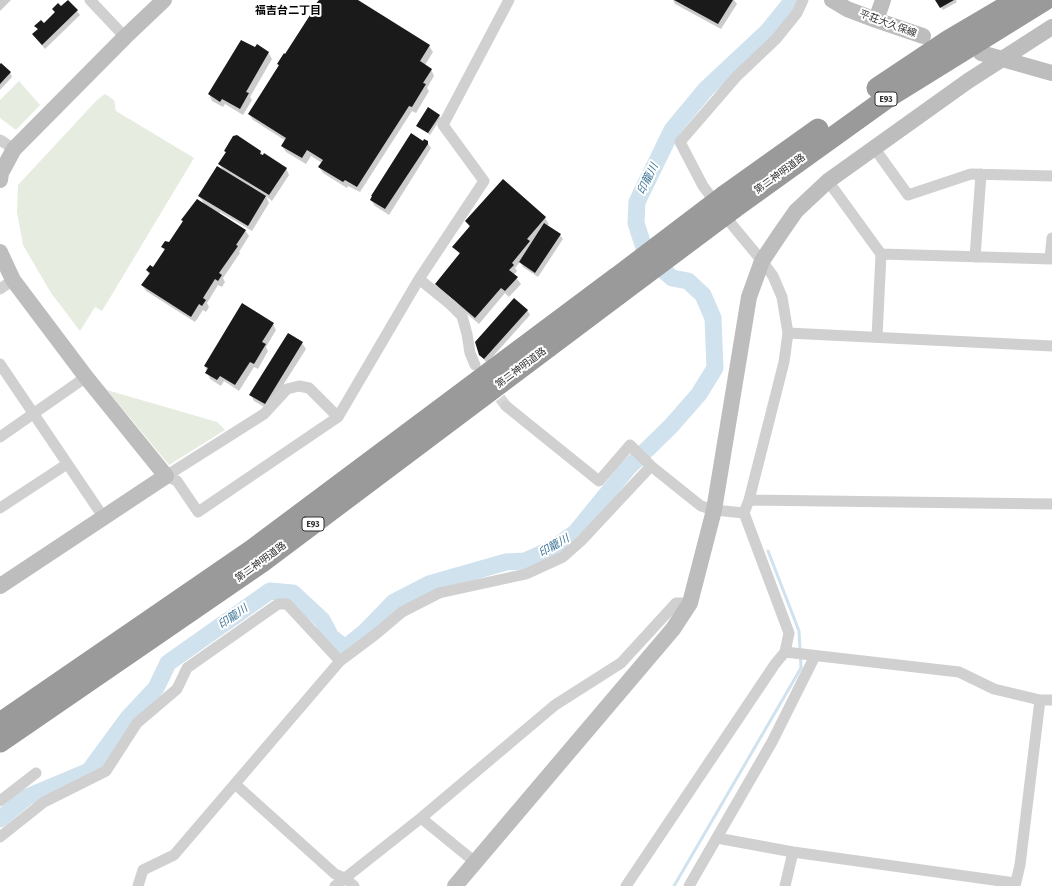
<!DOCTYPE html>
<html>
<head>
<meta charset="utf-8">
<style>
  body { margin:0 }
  canvas { display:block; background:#fff }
</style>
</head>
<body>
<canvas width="1052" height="886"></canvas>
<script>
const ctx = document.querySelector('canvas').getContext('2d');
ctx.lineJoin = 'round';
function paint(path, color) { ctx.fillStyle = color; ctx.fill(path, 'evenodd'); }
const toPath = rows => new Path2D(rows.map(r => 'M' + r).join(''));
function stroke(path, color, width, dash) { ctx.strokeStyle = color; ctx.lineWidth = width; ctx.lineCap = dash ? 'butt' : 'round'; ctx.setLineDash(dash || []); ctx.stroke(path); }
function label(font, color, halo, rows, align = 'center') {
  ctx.font = font + ' "Fira Sans Condensed","Noto Sans JP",sans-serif'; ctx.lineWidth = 4; ctx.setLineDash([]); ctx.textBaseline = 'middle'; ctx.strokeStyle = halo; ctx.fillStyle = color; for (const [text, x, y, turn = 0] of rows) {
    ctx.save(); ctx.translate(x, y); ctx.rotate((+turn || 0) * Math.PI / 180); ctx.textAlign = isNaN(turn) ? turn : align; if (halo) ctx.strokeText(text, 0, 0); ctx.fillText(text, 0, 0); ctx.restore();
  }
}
paint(toPath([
  [19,81,40,105,16,130,0,118,0,100],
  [105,94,114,100,116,111,194,158,102,311,95,307,80,331,51,293,23,245,17,212,18,185,97,100],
  [107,390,217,422,225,430,169,465]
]), '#e6ecdf');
paint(toPath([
  [0,0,11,0,0,11],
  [320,0,357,0,429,46,433,52,425,65,431,69,434,76,427,88,429,91,416,113,412,111,360,192,348,186,347,188,323,173,319,167,322,163,311,156,306,164,286,152,282,146,286,141,253,120,249,114,279,66,278,64,286,55,312,13,311,11],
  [673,0,734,0,737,4,721,29,675,4],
  [936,0,956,0,957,2,943,10],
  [62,7,77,11,80,15,45,49,33,35,38,30,36,26,44,24,55,13,53,9],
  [255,48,268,52,272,59,250,97,252,100,243,115,225,104,223,107,212,101,209,94],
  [0,66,10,72,12,77,0,90],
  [439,116,441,118,430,135,417,126],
  [423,142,427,142,431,148,389,215,375,206,371,200],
  [225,151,261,152,263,156,286,168,289,175,272,201,266,196,269,203,252,231,220,212,219,214,245,230,249,236,239,252,240,253,223,278,225,282,222,287,218,285,207,303,209,307,206,312,203,310,195,322,146,291,142,285,149,275,147,270,153,268,165,251,162,247,169,244,205,205,199,196,223,170,219,164,226,153],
  [545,218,549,224,547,226,560,235,563,239,538,277,523,267,520,262,515,268,517,271,514,275,521,284,509,297,505,293,479,324,440,291,436,284,460,255,454,247,470,228,467,222],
  [514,300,528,311,530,315,487,363,480,355],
  [273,324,276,330,266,347,268,351,258,369,254,367,239,391,224,381,221,386,210,379,205,366],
  [302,343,306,349,268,409,254,401,251,395]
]), '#0003');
stroke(toPath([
  [674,886,801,668,799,631,768,551]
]), '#cfe2ee', 3);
stroke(toPath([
  [0,819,27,797,89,771,128,718,156,688,168,663,270,591,293,593,322,620,331,637,345,648,365,632,394,602,429,584,506,562,525,561,554,548,575,533,628,468,671,426,699,394,715,368,713,318,703,295,688,281,672,278,663,270,644,248,636,223,637,202,672,130,706,89,767,32,793,0]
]), '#cfe2ee', 17);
paint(toPath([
  [68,0,78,10,42,45,32,34,38,29,34,26,41,20,44,23,55,12,52,9,58,3,61,6],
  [319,0,358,0,430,45,420,61,432,69,423,83,426,84,412,107,409,106,357,187,345,180,343,182,318,167,323,160,307,150,302,158,281,146,286,138,248,114,279,65,277,64,284,53,285,54,312,12,310,11],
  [674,0,733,0,718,24],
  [935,0,954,0,940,8],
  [241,40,255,47,257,44,269,52,246,92,249,93,240,109,222,99,220,102,208,94],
  [1,63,11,72,0,84,0,64],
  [428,107,440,115,428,133,416,126],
  [411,133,423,141,424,139,428,141,428,144,385,209,370,200,372,196,371,196],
  [237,135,261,151,260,154,263,155,264,153,287,168,269,195,218,164,226,152,224,151,233,136],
  [217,166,266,196,248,226,198,196],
  [503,179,546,217,527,239,530,241,512,263,514,265,509,270,518,277,505,291,501,288,475,318,435,284,460,253,452,247,470,226,465,221],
  [197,199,246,230,236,245,238,246,219,273,222,275,218,281,215,279,203,298,206,300,202,306,199,304,191,317,141,285,150,273,146,270,150,265,153,267,165,249,161,247,165,241,169,242,183,221,181,220],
  [544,223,561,234,535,273,519,262],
  [514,298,528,310,484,359,479,355,475,342],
  [242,303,274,323,262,342,266,344,254,364,250,362,235,385,220,376,217,380,205,373,208,368,204,366],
  [288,333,303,342,265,404,249,395]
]), '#1a1a1a');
stroke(toPath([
  [490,385,506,406]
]), '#d6d6d6', 11, [11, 5.5]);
stroke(toPath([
  [90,0,125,37],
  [0,140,14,149],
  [875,149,908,195,971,174,1052,176],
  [828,181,881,254,1052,259],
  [975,257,981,174],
  [1050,259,1052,238],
  [419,279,450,304,462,316,467,334,470,353,475,365],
  [0,289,13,280],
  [788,333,1052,346],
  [877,337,881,254],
  [0,364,104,518],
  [506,406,599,481,630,445,651,466,701,506,714,510,744,513],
  [0,437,86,377],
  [166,476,177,481,198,512,338,417,419,279,484,181,443,125,509,0],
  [166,476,264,414,287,389,299,386,309,388,338,417],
  [749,500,1052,504],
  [0,508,67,464],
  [785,652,959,672,994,689,1040,700,1052,700],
  [235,784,335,874,345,878,354,886],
  [0,801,36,773],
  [421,818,475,862],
  [0,837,44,802,106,771,137,723,177,689,187,668,278,604,287,604,340,661],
  [717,838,793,852,1015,883],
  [138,886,143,870,174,855,340,661,376,634,402,612,439,593,526,574,563,557,581,541,651,466],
  [335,886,421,818,555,705,621,663,676,603,690,603],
  [626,886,775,664,785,652,789,633,744,513,749,500,784,362,788,333,782,297,773,276,762,261,733,226,703,186,680,142,737,76,776,39,797,13,803,0],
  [689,886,772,742,815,656],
  [785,886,793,852],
  [1015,886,1020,865,1040,700]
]), '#d0d0d0', 11);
stroke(toPath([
  [832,0,847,9,876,20,923,36],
  [876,20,883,0],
  [981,53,1052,73],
  [0,180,1,173,14,149,125,37,164,0],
  [0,252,13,280,86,377,166,476,0,586],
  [455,886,673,629,690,603,714,510,749,297,762,261,780,234,796,211,828,181,968,81,1052,27]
]), '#bdbdbd', 16);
stroke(toPath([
  [877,88,949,40,1017,0],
  [724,196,818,129],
  [734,208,890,96,1045,0],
  [0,723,252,550,616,278],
  [0,742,262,562,619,294]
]), '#9a9a9a', 21);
stroke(toPath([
  [616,278,724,196],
  [619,294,734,208]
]), '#9a9a9a', 21);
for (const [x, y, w] of [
  [886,99,22],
  [313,524,22]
]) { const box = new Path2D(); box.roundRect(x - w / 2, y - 7, w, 14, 3); ctx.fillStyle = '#fff'; ctx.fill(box); stroke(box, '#333', 1); }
label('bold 9px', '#333', null, [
  ["E93",886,99],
  ["E93",313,524]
]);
label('10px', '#333', '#fff', [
  ["平荘大久保線",888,24,20],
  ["第二神明道路",780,174,-36],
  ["第二神明道路",521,368,-37],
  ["第二神明道路",261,562,-36]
]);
label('bold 11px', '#000', '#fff', [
  ["福吉台二丁目",288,11]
]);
label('italic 11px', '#3f7597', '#fff', [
  ["印籠川",648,179,-64],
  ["印籠川",554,546,-30],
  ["印籠川",233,617,-35]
]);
</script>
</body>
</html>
